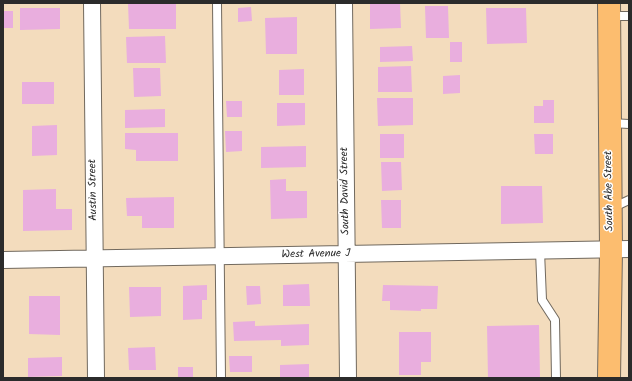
<!DOCTYPE html>
<html>
<head>
<meta charset="utf-8">
<style>
  body { margin:0 }
  #map { position:relative; width:632px; height:381px; overflow:hidden; background:#f3dcbd; font-family:Kalam,sans-serif }
  canvas { display:block }
  .frame { position:absolute; inset:0; border:4px solid #2b2b2b; pointer-events:none }
</style>
</head>
<body>
<div id="map">
<canvas width="632" height="381"></canvas>
<div class="frame"></div>
</div>
<script>
const ctx = document.querySelector('canvas').getContext('2d');
ctx.lineJoin = 'round';
function paint(path, color) { ctx.fillStyle = color; ctx.fill(path, 'evenodd'); }
const toPath = rows => new Path2D(rows.map(r => 'M' + r).join(''));
function stroke(path, color, width, dash) { ctx.strokeStyle = color; ctx.lineWidth = width; ctx.lineCap = dash ? 'butt' : 'round'; ctx.setLineDash(dash || []); ctx.stroke(path); }
function label(font, color, halo, rows, align = 'center') {
  ctx.font = font + ' Kalam,sans-serif'; ctx.lineWidth = 3; ctx.setLineDash([]); ctx.textBaseline = 'middle'; ctx.strokeStyle = halo; ctx.fillStyle = color; for (const [text, x, y, turn = 0] of rows) {
    ctx.save(); ctx.translate(x, y); ctx.rotate((+turn || 0) * Math.PI / 180); ctx.textAlign = isNaN(turn) ? turn : align; if (halo) ctx.strokeText(text, 0, 0); ctx.fillText(text, 0, 0); ctx.restore();
  }
}
paint(toPath([
  [128,3,176,3,176,29,129,29],
  [370,3,400,3,401,28,370,29],
  [425,6,448,6,449,38,426,38],
  [251,7,252,21,238,22,238,8],
  [20,8,60,8,60,29,20,30],
  [486,8,526,8,527,43,487,44],
  [3,11,13,11,13,28,3,28],
  [297,17,297,54,266,54,265,18],
  [165,36,166,63,127,63,126,37],
  [450,42,462,42,462,62,450,62],
  [412,46,413,61,380,62,380,47],
  [411,66,412,92,378,92,378,67],
  [133,68,160,68,161,96,134,97],
  [304,69,304,95,279,95,279,70],
  [460,75,460,93,443,94,443,76],
  [22,82,54,82,54,104,22,104],
  [377,98,413,98,413,125,378,126],
  [543,100,554,100,554,123,534,123,534,106,543,106],
  [226,101,242,101,242,117,227,117],
  [277,103,305,103,305,125,277,126],
  [165,109,165,127,125,128,125,110],
  [57,125,57,155,32,156,32,126],
  [225,131,242,131,242,151,226,152],
  [125,133,178,133,178,161,136,161,136,150,125,149],
  [380,134,404,134,404,158,380,158],
  [534,134,553,134,553,154,535,154],
  [306,146,306,167,261,168,261,147],
  [381,162,401,162,402,190,382,191],
  [286,179,286,191,307,191,307,218,271,219,270,180],
  [501,186,542,186,543,223,501,224],
  [56,189,56,209,72,209,72,230,23,231,23,190],
  [174,197,174,228,142,228,142,216,127,216,126,198],
  [381,200,401,200,401,228,382,228],
  [309,284,310,306,283,306,283,285],
  [207,285,207,300,202,300,202,319,183,320,183,286],
  [383,285,438,286,437,309,421,309,421,311,390,310,390,301,382,301],
  [246,286,260,286,261,304,247,305],
  [129,287,161,287,161,316,130,317],
  [29,296,60,296,60,335,29,334],
  [255,321,255,326,309,324,309,345,281,346,281,340,234,341,233,322],
  [539,325,540,378,488,378,487,326],
  [399,332,431,332,431,362,421,362,421,375,399,375],
  [155,347,156,370,129,370,128,348],
  [229,356,252,356,252,372,230,372],
  [62,357,62,376,28,377,28,358],
  [309,364,309,378,280,378,280,365],
  [178,367,193,367,193,378,178,378]
]), '#e9aede');
const lane = toPath([
  [217,3,221,378],
  [610,16,629,16],
  [611,123,629,124],
  [612,208,629,200],
  [540,251,542,300,555,320,556,378]
]);
const street = toPath([
  [92,3,96,378],
  [344,3,348,378],
  [3,260,629,249]
]);
const primary = toPath([
  [609,378,611,250,609,3]
]);
stroke(lane, '#71695e', 10);
stroke(street, '#71695e', 18);
stroke(primary, '#71695e', 24);
stroke(lane, '#fff', 8);
stroke(street, '#fff', 16);
stroke(primary, '#fcbd6f', 22);
label('11px', '#2b2b2b', '#fff', [
  ["Austin Street",94,190,-91],
  ["South David Street",346,191,-91],
  ["South Abe Street",610,191,-91],
  ["West Avenue J",316,255,-1]
]);
</script>
</body>
</html>
